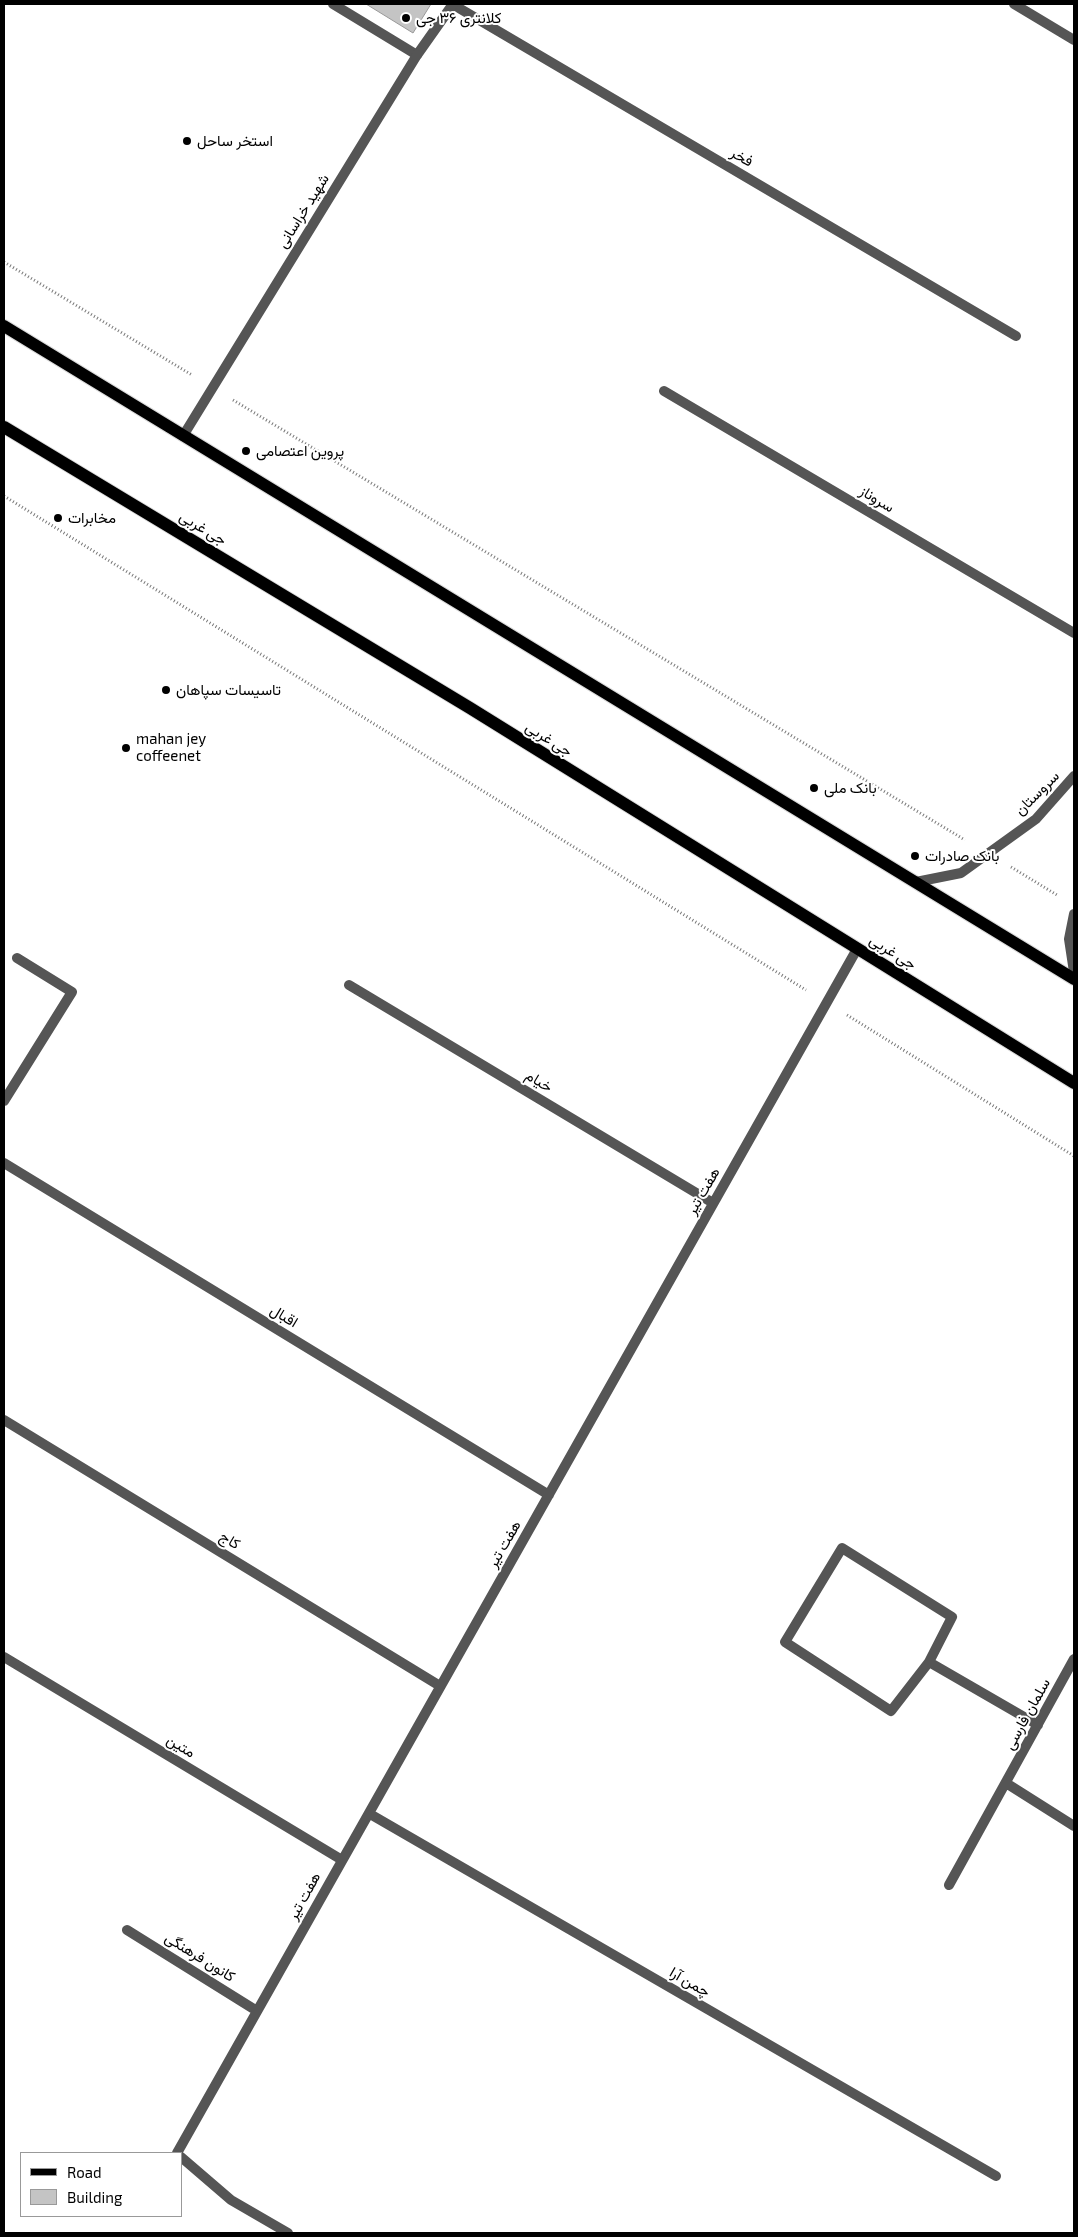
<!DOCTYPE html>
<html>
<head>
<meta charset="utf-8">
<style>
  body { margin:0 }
  #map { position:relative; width:1078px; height:2237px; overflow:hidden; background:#fff; font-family:"Exo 2",sans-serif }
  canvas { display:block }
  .frame { position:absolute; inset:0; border:5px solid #000; pointer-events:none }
  .legend { position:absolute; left:20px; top:2152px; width:162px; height:65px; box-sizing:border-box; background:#fff; border:1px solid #999; margin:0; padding:6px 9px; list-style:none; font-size:15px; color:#000 }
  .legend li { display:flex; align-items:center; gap:10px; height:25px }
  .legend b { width:25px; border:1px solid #999 }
</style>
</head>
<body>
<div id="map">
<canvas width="1078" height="2237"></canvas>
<div class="frame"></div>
<ul class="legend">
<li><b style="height:6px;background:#000"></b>Road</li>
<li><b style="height:14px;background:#c4c4c4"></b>Building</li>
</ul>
</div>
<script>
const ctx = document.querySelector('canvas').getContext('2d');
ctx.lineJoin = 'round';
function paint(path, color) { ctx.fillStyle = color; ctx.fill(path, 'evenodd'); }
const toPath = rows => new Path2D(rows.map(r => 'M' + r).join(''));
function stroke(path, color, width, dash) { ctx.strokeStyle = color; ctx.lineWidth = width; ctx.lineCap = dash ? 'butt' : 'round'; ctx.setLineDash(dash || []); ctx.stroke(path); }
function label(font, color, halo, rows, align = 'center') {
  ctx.font = font + ' "Exo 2",Vazirmatn,sans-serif'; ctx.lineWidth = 4; ctx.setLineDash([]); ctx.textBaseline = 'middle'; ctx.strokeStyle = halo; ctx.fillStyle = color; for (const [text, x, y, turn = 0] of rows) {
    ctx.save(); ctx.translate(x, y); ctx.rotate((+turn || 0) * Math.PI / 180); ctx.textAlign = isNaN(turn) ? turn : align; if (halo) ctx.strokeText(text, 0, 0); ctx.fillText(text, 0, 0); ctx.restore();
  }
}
const building = toPath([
  [366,4,431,4,413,33,366,4]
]);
paint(building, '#c4c4c4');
stroke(building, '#999', 1);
const primary = toPath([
  [4,326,1074,979],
  [4,427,470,708,1074,1083]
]);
stroke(primary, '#dbdbdb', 14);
stroke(toPath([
  [4,262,192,375],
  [233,400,965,840],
  [4,496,806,990],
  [1011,867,1057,895],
  [847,1015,1074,1156]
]), '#777', 3, [1, 2.5]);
stroke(toPath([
  [333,4,417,55],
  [452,4,1016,336],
  [1014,4,1074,40],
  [664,391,1074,633],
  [349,985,713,1203],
  [4,1101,72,992,17,958],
  [4,1163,549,1495],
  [4,1420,440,1686],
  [4,1657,342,1860],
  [929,1662,891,1711,785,1642,842,1548,952,1617,929,1662,1038,1725],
  [1006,1783,1074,1826],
  [370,1814,996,2176],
  [949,1885,1074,1659],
  [127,1930,257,2011],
  [177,2153,857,949],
  [181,2157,231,2200,288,2233]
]), '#555', 10);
stroke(toPath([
  [183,436,417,55,453,4],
  [916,882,961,873,1036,819,1074,776],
  [1074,914,1069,939,1074,972]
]), '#555', 10);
stroke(primary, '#000', 12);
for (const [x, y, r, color] of [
  [406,18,5,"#000"],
  [187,141,5,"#000"],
  [246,451,5,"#000"],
  [58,518,5,"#000"],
  [166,690,5,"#000"],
  [126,748,5,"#000"],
  [814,788,5,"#000"],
  [915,856,5,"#000"]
]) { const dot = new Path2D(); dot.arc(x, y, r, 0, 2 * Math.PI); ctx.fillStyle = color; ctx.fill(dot); stroke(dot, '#fff', 2); }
label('15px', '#000', '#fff', [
  ["کلانتری ۳۶ جی",416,18],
  ["استخر ساحل",197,141],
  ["پروین اعتصامی",256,451],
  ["مخابرات",68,518],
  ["تاسیسات سپاهان",176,690],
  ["mahan jey",136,739],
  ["coffeenet",136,756],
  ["بانک ملی",824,788],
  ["بانک صادرات",925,856]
], 'left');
label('15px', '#000', '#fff', [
  ["فخر",742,157,30],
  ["شهید خراسانی",303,211,-58],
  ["سروناز",877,499,31],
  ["جی غربی",203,528,31],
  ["جی غربی",549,739,32],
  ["سروستان",1037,793,-45],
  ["جی غربی",893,952,32],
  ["خیام",539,1081,31],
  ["هفت تیر",703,1191,-60],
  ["اقبال",284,1316,31],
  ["کاج",230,1540,31],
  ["هفت تیر",504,1544,-60],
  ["سلمان فارسی",1027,1714,-61],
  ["متین",181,1746,31],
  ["هفت تیر",304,1896,-61],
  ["کانون فرهنگی",200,1957,32],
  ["چمن آرا",690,1982,30]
]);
</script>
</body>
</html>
